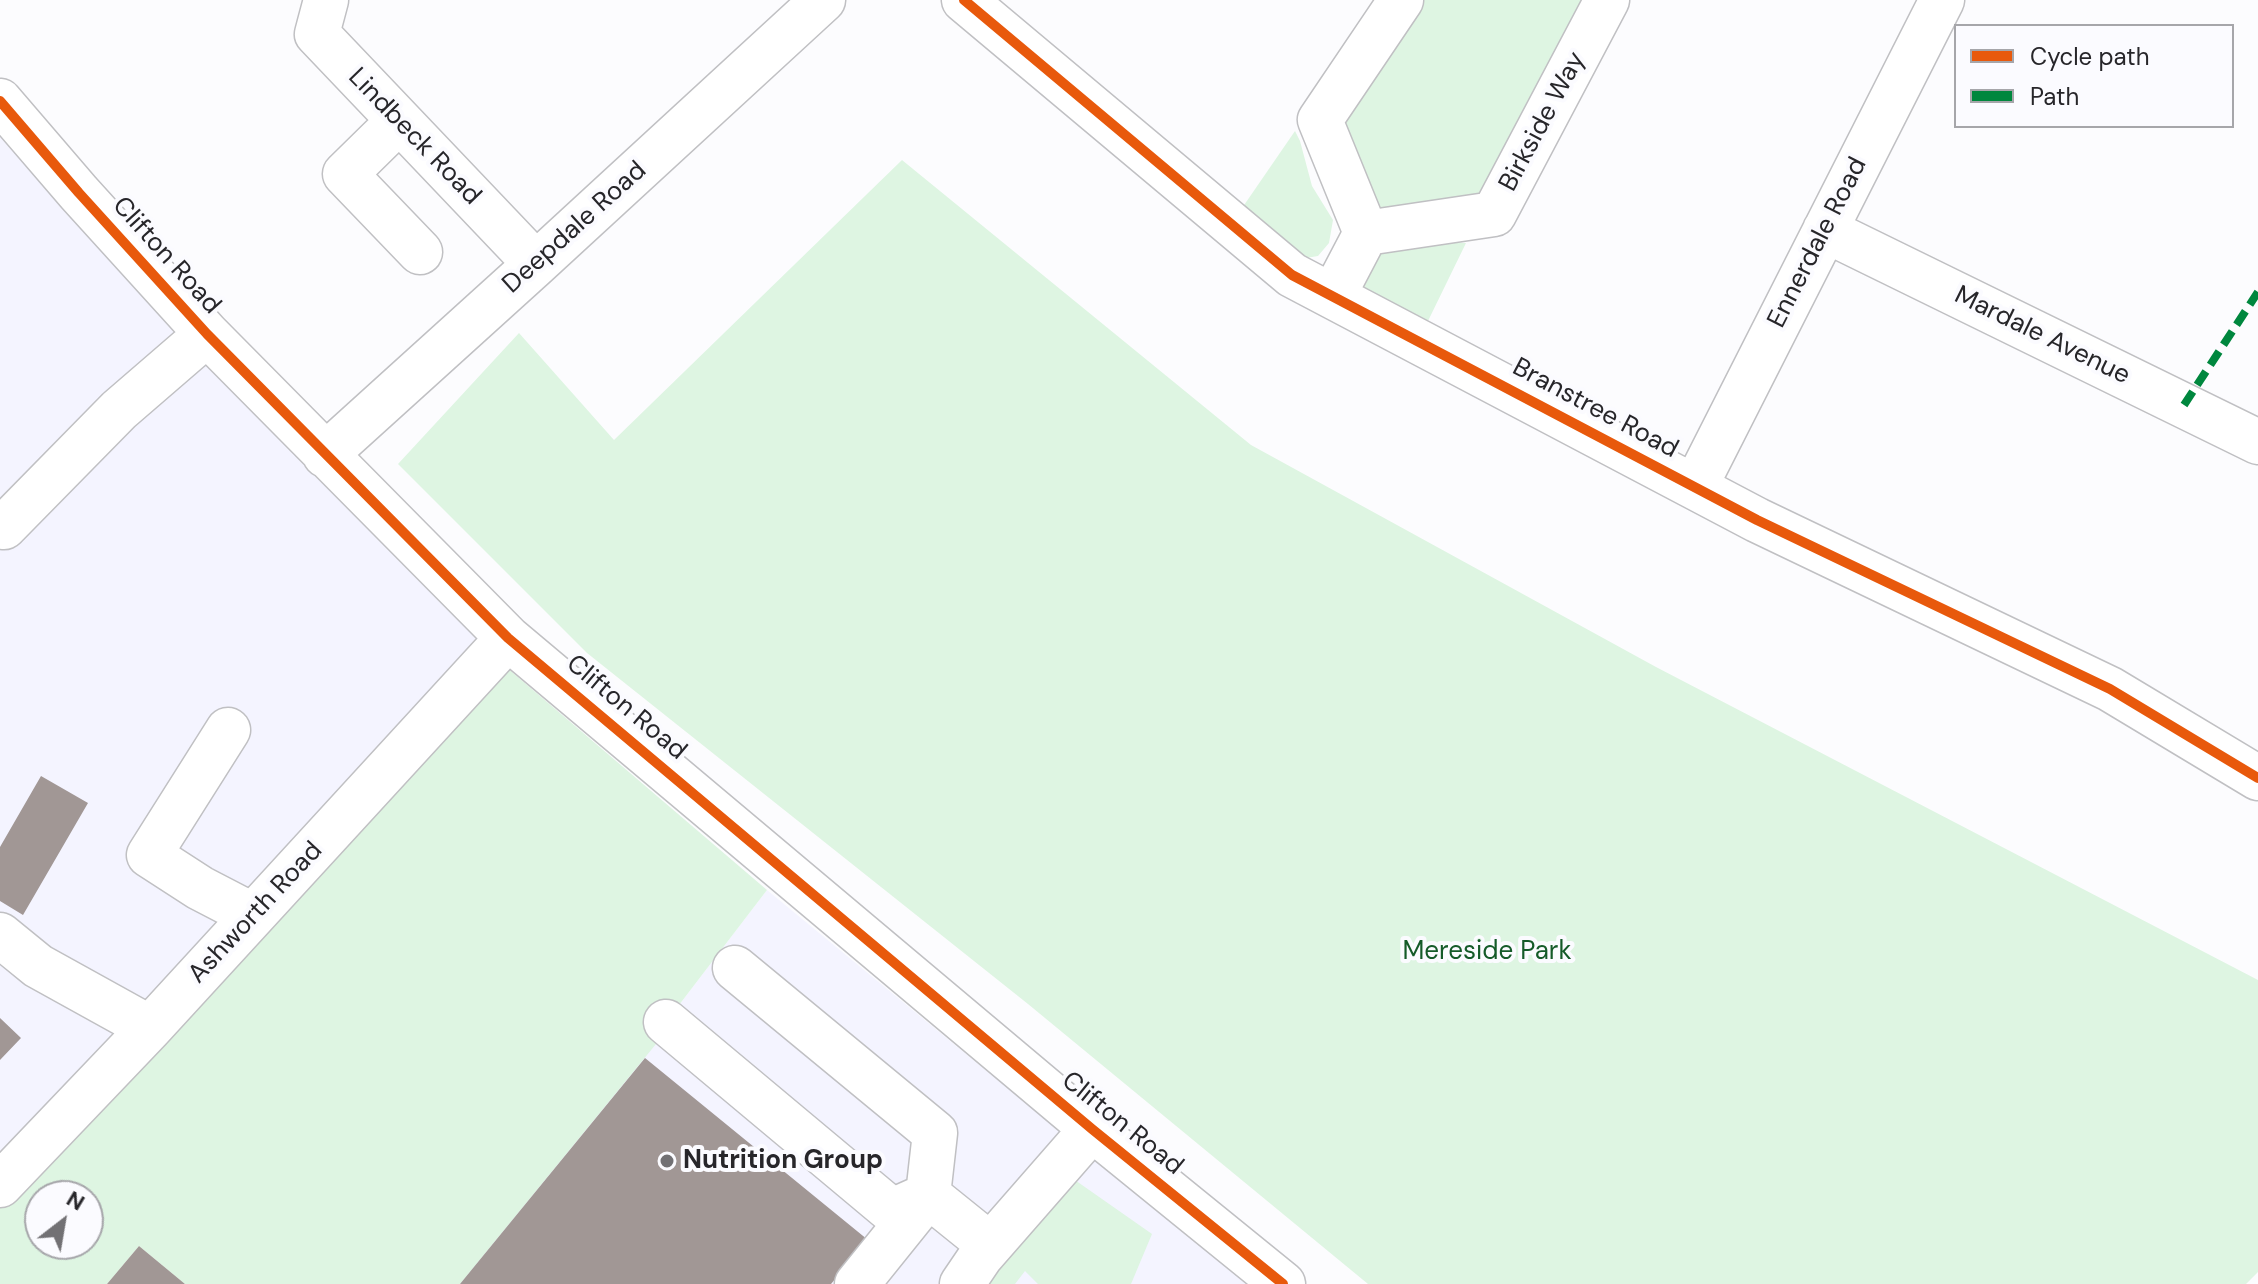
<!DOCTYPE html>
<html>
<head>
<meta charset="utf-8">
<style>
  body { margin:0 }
  #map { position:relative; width:2258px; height:1284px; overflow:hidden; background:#fcfcfe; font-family:"DM Sans",sans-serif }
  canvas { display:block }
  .legend { position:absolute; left:1954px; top:24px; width:280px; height:104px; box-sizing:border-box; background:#fbfbff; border:2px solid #a6a6aa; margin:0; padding:10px 14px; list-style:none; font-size:24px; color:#27262a }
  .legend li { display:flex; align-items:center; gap:16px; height:40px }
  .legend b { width:40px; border:2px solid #a6a6aa }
  .north { position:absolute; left:24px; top:1180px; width:80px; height:80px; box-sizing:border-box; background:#fbfbff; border:2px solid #a6a6aa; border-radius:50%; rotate:31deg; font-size:22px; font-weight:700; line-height:32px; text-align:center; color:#27262a }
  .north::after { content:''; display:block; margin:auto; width:28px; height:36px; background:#727174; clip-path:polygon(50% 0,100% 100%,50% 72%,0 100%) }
</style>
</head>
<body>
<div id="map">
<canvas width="2258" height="1284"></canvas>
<ul class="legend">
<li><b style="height:10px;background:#e8590c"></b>Cycle path</li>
<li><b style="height:10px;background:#00873e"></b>Path</li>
</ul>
<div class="north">N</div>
</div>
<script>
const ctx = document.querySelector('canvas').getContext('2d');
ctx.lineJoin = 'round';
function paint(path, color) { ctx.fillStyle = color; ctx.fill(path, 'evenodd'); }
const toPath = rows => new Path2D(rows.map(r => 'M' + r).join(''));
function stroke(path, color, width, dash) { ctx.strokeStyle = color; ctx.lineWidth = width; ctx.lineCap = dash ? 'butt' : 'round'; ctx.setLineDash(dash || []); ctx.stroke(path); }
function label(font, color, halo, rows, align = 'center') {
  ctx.font = font + ' "DM Sans",sans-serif'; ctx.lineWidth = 8; ctx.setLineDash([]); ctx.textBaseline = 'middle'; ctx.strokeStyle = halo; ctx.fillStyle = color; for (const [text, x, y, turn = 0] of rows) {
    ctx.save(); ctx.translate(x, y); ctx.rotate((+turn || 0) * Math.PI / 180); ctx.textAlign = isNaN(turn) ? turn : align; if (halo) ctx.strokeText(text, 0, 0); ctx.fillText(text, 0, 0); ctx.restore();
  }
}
paint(toPath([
  [0,101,508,638,0,1185],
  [767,890,1085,1152,1250,1284,459,1284,666,1022]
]), '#f4f4ff');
paint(toPath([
  [1401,0,1607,0,1494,214,1366,233,1320,120],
  [1295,131,1300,141,1312,186,1333,220,1329,243,1318,256,1306,258,1240,211],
  [902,160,1251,445,1656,667,2258,980,2258,1272,2246,1284,1368,1284,1028,1004,587,653,398,464,519,333,614,440],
  [1445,242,1466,243,1428,321,1414,319,1370,297,1360,281,1386,246],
  [492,655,767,890,666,1022,656,1044,460,1284,185,1284,139,1246,107,1284,0,1284,0,1185],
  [40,1196,88,1196,88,1244,40,1244],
  [1072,1178,1152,1234,1131,1284,1038,1284,1025,1271,1015,1284,977,1284]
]), '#def5e2');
paint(toPath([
  [41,776,88,803,23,915,0,901,0,847],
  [0,1018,21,1038,0,1060],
  [645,1058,868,1240,831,1284,460,1284],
  [139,1246,185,1284,107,1284]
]), '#a19795');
const minor = toPath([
  [326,0,317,34,536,264],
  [964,0,1292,275,1757,520,2110,689,2258,778],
  [0,101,79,193,207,334,508,638,1092,1129,1283,1284],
  [399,121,345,174,420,252],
  [1825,230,2258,442],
  [1366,233,1320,120,1401,0],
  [1333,296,1366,233,1494,214,1607,0],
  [325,455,536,264,823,0],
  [1695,487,1942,0],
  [4,527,119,410,207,334],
  [228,730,149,855,200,888,252,915],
  [0,935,38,966,150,1028],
  [735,968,935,1133,928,1195,990,1245],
  [666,1022,892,1211,928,1195],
  [0,1185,150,1028,508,638],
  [857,1284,927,1197],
  [962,1284,981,1256,1092,1129]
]);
stroke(minor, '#c0c0c3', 47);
stroke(minor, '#fff', 44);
stroke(toPath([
  [2184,405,2258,292]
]), '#00873e', 8, [16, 8]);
stroke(toPath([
  [964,0,1292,275,1757,520,2110,689,2258,778],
  [0,101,79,193,207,334,508,638,1092,1129,1283,1284]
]), '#e8590c', 10);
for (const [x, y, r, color] of [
  [667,1161,8,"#727174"]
]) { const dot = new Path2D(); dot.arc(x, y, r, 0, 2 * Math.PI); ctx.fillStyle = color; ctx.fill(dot); stroke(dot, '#fbfbff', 3); }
label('26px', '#27262a', '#fbfbff', [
  ["Birkside Way",1543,122,-62],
  ["Lindbeck Road",414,137,46],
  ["Deepdale Road",575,228,-42],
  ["Ennerdale Road",1818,243,-63],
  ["Clifton Road",166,256,48],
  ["Mardale Avenue",2042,336,26],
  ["Branstree Road",1595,409,28],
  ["Clifton Road",626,708,40],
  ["Ashworth Road",256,913,-47],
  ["Clifton Road",1122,1124,39]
]);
label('26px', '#155b29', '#fbfbff', [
  ["Mereside Park",1487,952]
]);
label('bold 26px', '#27262a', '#fbfbff', [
  ["Nutrition Group",683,1161]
], 'left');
</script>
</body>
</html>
